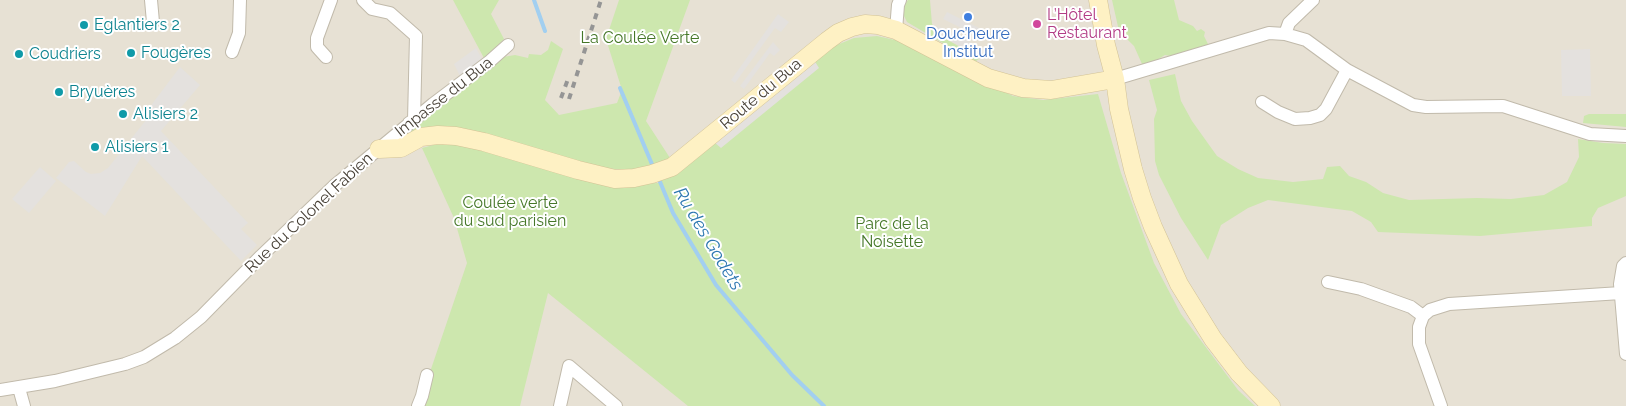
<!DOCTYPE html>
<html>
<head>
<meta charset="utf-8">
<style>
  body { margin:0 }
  canvas { display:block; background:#f3efe6 }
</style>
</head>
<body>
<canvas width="1626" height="406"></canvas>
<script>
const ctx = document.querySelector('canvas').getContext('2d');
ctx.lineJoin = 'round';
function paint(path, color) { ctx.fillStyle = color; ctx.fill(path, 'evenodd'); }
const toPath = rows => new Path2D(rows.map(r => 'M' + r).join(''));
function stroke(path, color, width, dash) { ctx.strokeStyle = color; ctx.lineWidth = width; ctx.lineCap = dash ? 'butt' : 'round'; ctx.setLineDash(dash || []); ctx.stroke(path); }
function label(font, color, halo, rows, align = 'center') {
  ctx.font = font + ' Raleway,sans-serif'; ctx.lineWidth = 4; ctx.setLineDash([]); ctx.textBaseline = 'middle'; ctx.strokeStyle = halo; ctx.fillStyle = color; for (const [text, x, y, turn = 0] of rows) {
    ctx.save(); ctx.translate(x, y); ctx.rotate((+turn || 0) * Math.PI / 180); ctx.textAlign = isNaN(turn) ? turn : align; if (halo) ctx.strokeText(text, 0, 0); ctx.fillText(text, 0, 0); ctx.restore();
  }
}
paint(toPath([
  [0,0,1626,0,1626,406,0,406]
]), '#e7e1d4');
paint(toPath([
  [453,0,499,0,491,14,504,39,485,60],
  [619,0,690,0,646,121,670,158,640,169,625,170,605,168,629,184,658,183,818,68,814,60,832,47,854,38,877,36,904,42,1013,96,1043,100,1098,94,1121,173,1154,263,1181,314,1238,390,1255,406,688,406,548,293,520,406,422,406,434,374,430,372,467,263,454,218,422,148,437,144,504,143,396,140,503,57,515,55,528,58,529,54,541,55,548,50,551,41,563,49,545,100,559,115,617,103,622,90,606,39],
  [908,0,930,0,932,24,937,29,935,33,980,58,975,62,907,22,903,14,904,5],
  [1112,0,1174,0,1179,20,1193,26,1197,31,1201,29,1205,32,1204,36,1208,44,1203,49,1176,57,1165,55,1150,64,1142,64,1134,46,1119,31],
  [1175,74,1181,101,1192,121,1217,156,1238,169,1258,178,1293,182,1323,179,1327,167,1340,166,1349,176,1366,182,1383,193,1409,200,1477,198,1511,199,1544,195,1567,182,1579,157,1578,139,1603,143,1626,144,1626,196,1598,208,1592,218,1592,226,1480,236,1378,232,1371,222,1352,211,1268,200,1248,208,1221,225,1208,260,1181,218,1159,175,1155,161,1154,119,1157,110,1149,80],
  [1589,114,1626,114,1626,127,1583,123,1584,116]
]), '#cde7ae');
paint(toPath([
  [947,12,983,30,980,37,943,19],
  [778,14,789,22,781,32,775,28,735,83,731,80],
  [938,26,978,46,974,53,935,33],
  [773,42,780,50,774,56,770,53,744,89,740,86],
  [476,48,482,59,460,76,454,64],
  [1590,49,1591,96,1562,96,1561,50],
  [814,60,819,68,721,148,714,142],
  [180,67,200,85,161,131,248,223,241,229,257,245,241,261,142,156,105,216,56,178,69,162,74,161,86,172,91,174,100,173,108,168,146,120,152,104],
  [40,167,56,181,29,213,12,199]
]), '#e4e1de');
stroke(toPath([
  [534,0,545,31],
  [620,88,654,169],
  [658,177,673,213,716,285,792,375,824,406]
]), '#a2cff0', 4);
const street = toPath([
  [151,0,153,22],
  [363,0,372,9,390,13,416,36,414,120,409,123],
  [896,30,898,5,900,0],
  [1285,34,1289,23,1313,0],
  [232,52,239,33,240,0],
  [326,57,317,47,317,38,331,0],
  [1115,79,1269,33,1285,34,1306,40,1347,70,1413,105,1426,107,1503,106,1590,134,1626,136],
  [1262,102,1278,112,1295,119,1310,118,1320,115,1326,109,1347,70],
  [1626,263,1623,266,1620,284,1626,354],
  [1328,282,1361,289,1411,307,1423,316],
  [19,388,24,406],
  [0,390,55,381,125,364,144,357,175,338,201,317,261,256,334,186,433,104,490,61,508,45],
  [418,406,422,396,427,375],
  [560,406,569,366,616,406],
  [1441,406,1419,344,1419,327,1423,316,1430,310,1449,304,1621,293]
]);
const secondary = toPath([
  [1098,0,1106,45,1115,79,1119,109,1133,169,1142,198,1153,227,1179,284,1213,339,1239,373,1271,406],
  [379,149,401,148,421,137,438,135,456,136,484,142,578,170,615,179,634,178,652,174,672,167,827,41,838,33,852,27,865,24,878,25,896,30,988,78,1023,88,1051,90,1115,79]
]);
stroke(street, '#c1baab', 14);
stroke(secondary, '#d3c396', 19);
stroke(street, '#fff', 12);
stroke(secondary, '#fef1c4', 18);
stroke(toPath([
  [561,98,568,79],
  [569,99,601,0]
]), '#959595', 4, [6, 6]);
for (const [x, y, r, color] of [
  [968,17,5,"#3f7fe0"],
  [1037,24,5,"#d1479c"],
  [84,25,5,"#0f9aa8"],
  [131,53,5,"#0f9aa8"],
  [19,54,5,"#0f9aa8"],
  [59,92,5,"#0f9aa8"],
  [123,114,5,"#0f9aa8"],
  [95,147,5,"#0f9aa8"]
]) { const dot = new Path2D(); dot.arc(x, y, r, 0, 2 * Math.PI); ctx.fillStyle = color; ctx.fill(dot); stroke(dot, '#fff', 2); }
label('16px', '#b23c85', '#fff', [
  ["L’Hôtel",1047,15],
  ["Restaurant",1047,33]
], 'left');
label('16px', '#0d838f', '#fff', [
  ["Eglantiers 2",94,25],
  ["Fougères",141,53],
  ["Coudriers",29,54],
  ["Bryuères",69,92],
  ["Alisiers 2",133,114],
  ["Alisiers 1",105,147]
], 'left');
label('16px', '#366cbe', '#fff', [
  ["Douc’heure",968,34],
  ["Institut",968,52]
]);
label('16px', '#457728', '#fff', [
  ["La Coulée Verte",640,38],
  ["Coulée verte",510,203],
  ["du sud parisien",510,221],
  ["Parc de la",892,224],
  ["Noisette",892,242]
]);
label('16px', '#463f35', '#fff', [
  ["Route du Bua",761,94,-40],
  ["Impasse du Bua",444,97,-38],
  ["Rue du Colonel Fabien",309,213,-43]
]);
label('italic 18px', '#2e78b1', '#fff', [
  ["Ru des Godets",708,239,59]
]);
</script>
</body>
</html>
